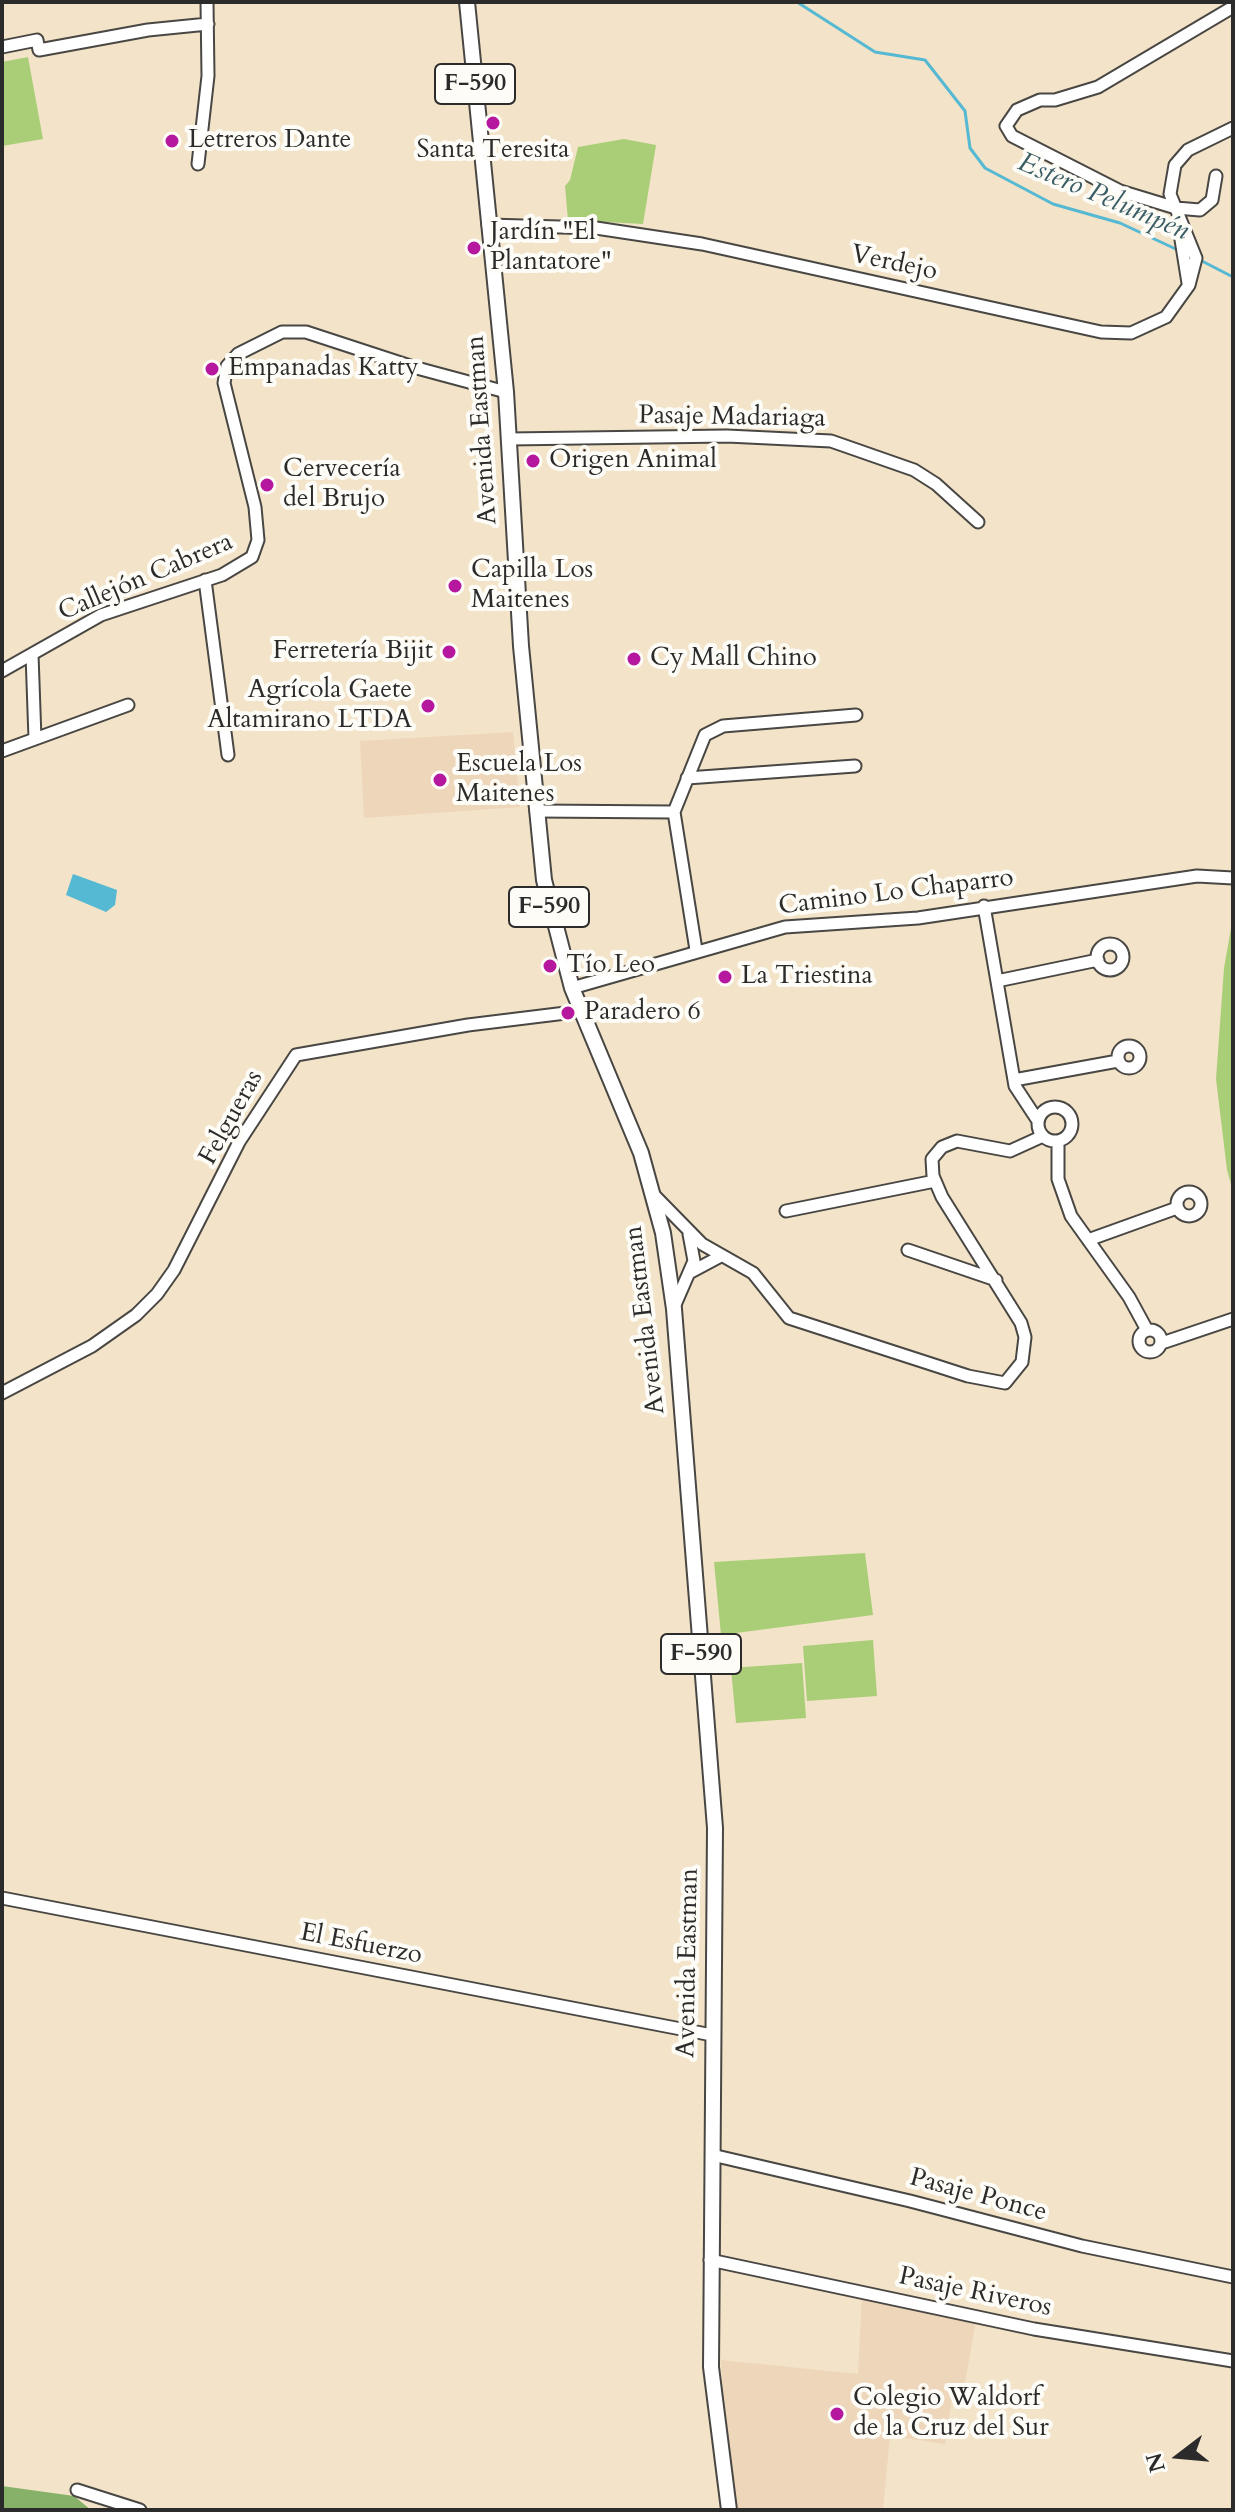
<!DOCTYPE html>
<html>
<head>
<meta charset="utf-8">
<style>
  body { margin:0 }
  #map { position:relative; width:1235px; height:2512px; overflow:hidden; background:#f3e3c8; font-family:Cardo,serif }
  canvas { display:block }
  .frame { position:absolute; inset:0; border:4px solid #2b2b2b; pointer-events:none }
  .north { position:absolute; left:1139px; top:2416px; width:80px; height:80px; -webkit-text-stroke:6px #fdfcf7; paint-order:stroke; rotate:254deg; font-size:22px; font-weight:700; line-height:32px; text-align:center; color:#2b2b2b }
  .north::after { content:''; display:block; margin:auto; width:28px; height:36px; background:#2b2b2b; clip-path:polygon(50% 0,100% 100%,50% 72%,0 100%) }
</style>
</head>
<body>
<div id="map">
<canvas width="1235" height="2512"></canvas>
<div class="frame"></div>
<div class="north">N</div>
</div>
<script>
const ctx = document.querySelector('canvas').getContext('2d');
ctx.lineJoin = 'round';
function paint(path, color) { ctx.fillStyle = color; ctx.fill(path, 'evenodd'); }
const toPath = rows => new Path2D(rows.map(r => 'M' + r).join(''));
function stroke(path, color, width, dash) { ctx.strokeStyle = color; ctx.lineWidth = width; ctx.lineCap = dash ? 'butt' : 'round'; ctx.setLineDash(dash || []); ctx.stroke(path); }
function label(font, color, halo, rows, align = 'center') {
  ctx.font = font + ' Cardo,serif'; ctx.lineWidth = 8; ctx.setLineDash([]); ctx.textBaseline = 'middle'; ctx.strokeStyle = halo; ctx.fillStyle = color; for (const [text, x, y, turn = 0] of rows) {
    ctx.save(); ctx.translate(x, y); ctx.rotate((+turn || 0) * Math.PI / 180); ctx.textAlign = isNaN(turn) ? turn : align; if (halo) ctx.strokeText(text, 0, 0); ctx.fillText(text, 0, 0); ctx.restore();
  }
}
paint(toPath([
  [513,732,520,807,364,818,360,741],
  [862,2296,976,2320,965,2383,953,2392,945,2444,890,2436,883,2510,737,2510,726,2438,721,2360,858,2374]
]), '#eed6bb');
paint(toPath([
  [28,57,43,139,2,146,2,62],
  [624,139,656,145,643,224,568,220,565,186,570,180,578,147],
  [1233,917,1233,1191,1227,1170,1216,1079,1224,968],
  [865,1553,873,1615,721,1635,714,1562],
  [873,1640,877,1696,807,1701,803,1646],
  [802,1663,806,1718,736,1723,731,1668]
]), '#aace78');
paint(toPath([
  [2,2486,74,2496,91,2510,2,2510]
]), '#87b168');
paint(toPath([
  [73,874,117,890,115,905,106,912,66,895]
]), '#55b9d3');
stroke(toPath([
  [797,2,875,52,925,60,965,111,970,148,985,168,1053,204,1120,223,1180,251],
  [1198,259,1233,277]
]), '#55b9d3', 3);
const minor = toPath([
  [2,47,37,40,39,50,148,30,208,24],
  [198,164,208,76,207,2],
  [1216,176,1212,200,1200,210,1176,208,1120,191,1012,136,1006,126,1017,110,1040,100,1055,100,1098,87,1233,7],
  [1178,221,1188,283],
  [488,225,596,228,702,244,1101,332,1131,333,1166,317,1189,285,1196,258,1170,194,1175,165,1188,150,1233,128],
  [509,439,727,436,831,441,914,470,936,484,978,522],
  [205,580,228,755],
  [32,654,35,739],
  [2,671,101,615,222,575,252,557,258,540,255,507,224,383,227,366,238,354,282,332,306,332,413,367,506,392],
  [2,751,128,705],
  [687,778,855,766],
  [536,811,674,812],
  [984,906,1015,1086,1038,1121],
  '1097 957a13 13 0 1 1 26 0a13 13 0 1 1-26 0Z',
  [696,950,674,812,705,735,723,726,856,715],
  [997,981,1098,960],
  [572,988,785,927,918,918,1197,876,1233,878],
  '1118 1057a11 11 0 1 1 22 0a11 11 0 1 1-22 0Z',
  [1014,1080,1118,1061],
  '1038 1124a17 17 0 1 1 34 0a17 17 0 1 1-34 0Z',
  [1058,1141,1058,1179,1071,1216,1129,1297,1147,1330],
  '1177 1204a12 12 0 1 1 24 0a12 12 0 1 1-24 0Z',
  [654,1195,702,1244,753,1273,789,1318,968,1376,1005,1383,1022,1362,1025,1337,1021,1323,942,1197,933,1176,932,1159,942,1147,957,1141,1010,1151,1043,1136],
  [786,1211,935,1181],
  [1088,1240,1177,1208],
  [908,1250,996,1280],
  [691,1272,721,1256],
  [674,1307,694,1261,689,1234],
  '1139 1341a11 11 0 1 1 22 0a11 11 0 1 1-22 0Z',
  [1162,1343,1233,1319],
  [2,1393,92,1346,136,1315,157,1294,174,1270,239,1142,296,1055,468,1025,582,1011],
  [2,1898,712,2035],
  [712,2155,910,2201,1082,2246,1233,2277],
  [710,2260,1034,2329,1233,2361],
  [77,2490,140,2510]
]);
const major = toPath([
  [467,2,506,392,521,646,544,880,572,988,641,1153,663,1233,674,1309,715,1828,711,2367,729,2510]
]);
stroke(minor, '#494743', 15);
stroke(major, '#494743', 18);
stroke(minor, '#fff', 11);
stroke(major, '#fff', 14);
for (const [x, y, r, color] of [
  [493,123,8,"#b5179e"],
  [172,141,8,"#b5179e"],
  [474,248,8,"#b5179e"],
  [212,369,8,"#b5179e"],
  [533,461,8,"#b5179e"],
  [267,485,8,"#b5179e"],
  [455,586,8,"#b5179e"],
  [449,652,8,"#b5179e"],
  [634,659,8,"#b5179e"],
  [428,706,8,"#b5179e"],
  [440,780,8,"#b5179e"],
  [550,966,8,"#b5179e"],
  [725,977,8,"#b5179e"],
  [568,1013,8,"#b5179e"],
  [837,2414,8,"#b5179e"]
]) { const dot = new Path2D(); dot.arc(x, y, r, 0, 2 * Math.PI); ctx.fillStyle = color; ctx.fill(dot); stroke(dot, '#fdfcf7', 3); }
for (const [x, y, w] of [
  [475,84,80],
  [549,907,80],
  [701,1654,80]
]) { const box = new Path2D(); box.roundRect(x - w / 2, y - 20, w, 40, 6); ctx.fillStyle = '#fdfcf7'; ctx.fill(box); stroke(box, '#2b2b2b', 2); }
label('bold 24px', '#2b2b2b', null, [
  ["F-590",475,84],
  ["F-590",549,907],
  ["F-590",701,1654]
]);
label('26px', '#2b2b2b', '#fdfcf7', [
  ["Letreros Dante",188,141],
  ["Santa Teresita",493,151,"center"],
  ["Jardín \"El",490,233],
  ["Plantatore\"",490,263],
  ["Empanadas Katty",228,369],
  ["Origen Animal",549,461],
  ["Cervecería",283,470],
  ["del Brujo",283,500],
  ["Capilla Los",471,571],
  ["Maitenes",471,601],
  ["Ferretería Bijit",433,652,"right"],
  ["Cy Mall Chino",650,659],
  ["Agrícola Gaete",412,691,"right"],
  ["Altamirano LTDA",412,721,"right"],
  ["Escuela Los",456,765],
  ["Maitenes",456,795],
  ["Tío Leo",566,966],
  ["La Triestina",741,977],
  ["Paradero 6",584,1013],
  ["Colegio Waldorf",853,2399],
  ["de la Cruz del Sur",853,2429]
], 'left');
label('26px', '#2b2b2b', '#fdfcf7', [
  ["Verdejo",894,264,12],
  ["Pasaje Madariaga",732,418,1],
  ["Avenida Eastman",483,430,-94],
  ["Callejón Cabrera",146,578,-23],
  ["Camino Lo Chaparro",896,893,-7],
  ["Felgueras",232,1118,-61],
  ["Avenida Eastman",646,1320,-97],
  ["El Esfuerzo",361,1945,11],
  ["Avenida Eastman",689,1963,-89],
  ["Pasaje Ponce",978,2196,15],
  ["Pasaje Riveros",975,2293,12]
]);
label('italic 28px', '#3a5d66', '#fdfcf7', [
  ["Estero Pelumpén",1103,198,23]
]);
</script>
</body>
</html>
